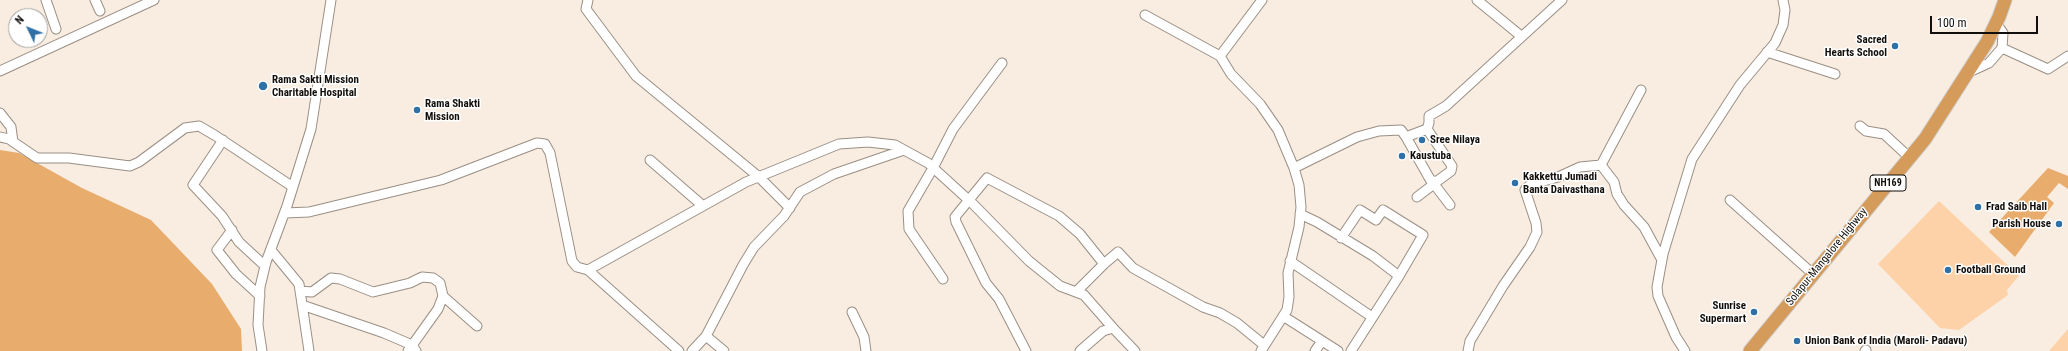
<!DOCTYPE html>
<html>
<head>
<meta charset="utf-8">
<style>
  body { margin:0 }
  #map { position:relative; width:2068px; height:351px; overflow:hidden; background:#f9ede1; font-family:"Roboto Condensed",sans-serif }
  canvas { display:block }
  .north { position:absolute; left:8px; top:8px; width:40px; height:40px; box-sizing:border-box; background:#fff; border:1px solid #a09f9d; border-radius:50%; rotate:313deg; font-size:11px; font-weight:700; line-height:16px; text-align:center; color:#120e0b }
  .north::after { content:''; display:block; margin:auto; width:14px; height:18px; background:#2f70a6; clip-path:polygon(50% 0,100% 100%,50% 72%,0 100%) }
  .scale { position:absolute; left:1930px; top:16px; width:108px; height:18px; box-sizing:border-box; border:2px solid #120e0b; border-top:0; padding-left:5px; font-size:12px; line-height:14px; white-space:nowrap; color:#120e0b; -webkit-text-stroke:3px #fff; paint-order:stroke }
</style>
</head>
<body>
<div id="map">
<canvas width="2068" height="351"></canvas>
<div class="north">N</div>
<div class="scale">100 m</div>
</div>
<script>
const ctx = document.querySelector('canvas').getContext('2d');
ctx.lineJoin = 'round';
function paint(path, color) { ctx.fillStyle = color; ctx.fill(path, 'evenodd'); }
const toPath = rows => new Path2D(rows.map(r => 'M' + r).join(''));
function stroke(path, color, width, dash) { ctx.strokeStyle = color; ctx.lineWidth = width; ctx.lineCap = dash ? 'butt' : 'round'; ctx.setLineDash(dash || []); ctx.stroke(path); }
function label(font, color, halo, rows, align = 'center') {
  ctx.font = font + ' "Roboto Condensed",sans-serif'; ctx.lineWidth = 3; ctx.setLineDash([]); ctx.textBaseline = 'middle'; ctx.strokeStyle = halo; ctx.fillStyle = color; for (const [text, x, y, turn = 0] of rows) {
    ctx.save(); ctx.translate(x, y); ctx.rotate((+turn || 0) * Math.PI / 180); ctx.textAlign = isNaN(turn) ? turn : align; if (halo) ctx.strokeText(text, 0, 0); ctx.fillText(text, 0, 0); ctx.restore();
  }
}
paint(toPath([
  [1939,201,2019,276,2007,290,2008,295,1959,330,1940,328,1878,264],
  [2068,329,2068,351,2049,351]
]), '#fdd2a8');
paint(toPath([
  [0,150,19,153,82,188,151,220,212,284,241,329,242,351,0,351],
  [2048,168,2068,176,2068,189,2059,183,2047,197,2054,203,2015,257,1989,232]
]), '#e8ac6d');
const minor = toPath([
  [46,0,56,29],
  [95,0,100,11],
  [588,0,586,9,636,76,759,177,790,208],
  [1477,0,1521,36],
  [1145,15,1220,56],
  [2002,48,2048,69,2068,56],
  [1767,52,1835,74],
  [0,71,154,0],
  [1967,73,1989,63,2002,48,2003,33,1996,23],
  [0,113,11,127,13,142],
  [1860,126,1866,131,1884,134,1909,157],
  [0,137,9,139,37,158,69,158,130,166,139,162,185,128,199,126,216,136,293,187],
  [1406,137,1431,181,1436,182,1451,171,1452,166,1427,129],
  [223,140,193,185,222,216,239,242,265,266],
  [650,160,703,206],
  [1601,165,1641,90],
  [1294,168,1357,137,1379,131,1401,130,1406,137,1427,129,1429,123,1429,116,1446,106,1562,0],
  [1434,181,1434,184,1450,205],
  [1417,197,1434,184],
  [1730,200,1813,274],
  [285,213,309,212,441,180,537,143,545,144,550,153,572,261,577,267,588,270,746,182,839,144,868,142,895,145,928,163,973,204,1029,261,1060,286,1084,295,1113,328],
  [1300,214,1317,222,1373,256,1399,276],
  [232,230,217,250,236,274,260,296],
  [1341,238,1360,210,1376,220,1383,210,1423,235,1399,276,1351,351],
  [271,250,299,284,309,351],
  [1290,261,1372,317],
  [1104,264,1118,252,1133,268,1203,307,1220,313,1237,323,1264,345],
  [588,270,679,351],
  [943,279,909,229,908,211,933,168,953,129,1002,63],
  [300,291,312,292,331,278,340,279,373,292,410,283,422,277,433,278,440,283,443,296,477,326],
  [302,305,384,333,412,345,416,351],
  [852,312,864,337,866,351],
  [1283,316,1338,351],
  [706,336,724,351],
  [262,351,258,325,260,287,266,262,287,206,311,129,331,0],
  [408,351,438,309,443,296],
  [692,351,706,336,743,265,754,247,784,216,800,192,834,174,904,150],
  [1026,351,999,299,986,283,956,222,955,217,987,178,1059,216,1080,234,1104,264,1077,291],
  [1080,351,1103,331,1113,328,1135,351],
  [1261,351,1287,310,1289,297,1288,273,1299,227,1301,207,1299,185,1294,168,1278,130,1260,104,1231,74,1220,56,1262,0],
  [1315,351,1322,341],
  [1468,351,1470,341,1503,286,1530,247,1537,232,1536,223,1525,190,1530,185,1558,177,1580,167,1601,165,1614,182,1617,194,1624,205,1644,227,1662,260],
  [1685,351,1676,337,1658,296,1657,287,1663,254,1692,159,1740,85,1775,43,1783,25,1785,10,1783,0],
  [1865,351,1866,350]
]);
const highway = toPath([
  [1750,351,1925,139,1987,42,1999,17,2005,0]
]);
stroke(minor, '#9a8f84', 11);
stroke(highway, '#d0cfce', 15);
stroke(minor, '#fff', 9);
stroke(highway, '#d59b5b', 13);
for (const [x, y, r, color] of [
  [1895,46,4,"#2f70a6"],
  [263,86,5,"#2f70a6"],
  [417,110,4,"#2f70a6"],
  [1422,140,4,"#2f70a6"],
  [1402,156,4,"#2f70a6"],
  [1515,183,4,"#2f70a6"],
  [1978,207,4,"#2f70a6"],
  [2059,224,4,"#2f70a6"],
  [1948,270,4,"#2f70a6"],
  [1754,312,4,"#2f70a6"],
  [1797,341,4,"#2f70a6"]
]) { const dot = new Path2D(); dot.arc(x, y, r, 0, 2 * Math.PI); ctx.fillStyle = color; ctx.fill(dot); stroke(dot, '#fff', 1.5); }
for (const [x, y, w] of [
  [1888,183,36]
]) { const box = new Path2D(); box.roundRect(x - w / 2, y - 8, w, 16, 3); ctx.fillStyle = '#fff'; ctx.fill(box); stroke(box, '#120e0b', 1); }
label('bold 10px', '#120e0b', null, [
  ["NH169",1888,183]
]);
label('bold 11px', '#120e0b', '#fff', [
  ["Sacred",1887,40,"right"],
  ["Hearts School",1887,53,"right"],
  ["Rama Sakti Mission",272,80],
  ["Charitable Hospital",272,93],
  ["Rama Shakti",425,104],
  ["Mission",425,117],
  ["Sree Nilaya",1430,140],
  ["Kaustuba",1410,156],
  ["Kakkettu Jumadi",1523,177],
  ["Banta Daivasthana",1523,190],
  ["Frad Saib Hall",1986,207],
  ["Parish House",2051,224,"right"],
  ["Football Ground",1956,270],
  ["Sunrise",1746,306,"right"],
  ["Supermart",1746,319,"right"],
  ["Union Bank of India (Maroli- Padavu)",1805,341]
], 'left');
label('11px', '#120e0b', '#fff', [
  ["Solapur-Mangalore Highway",1827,257,-51]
]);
</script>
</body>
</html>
